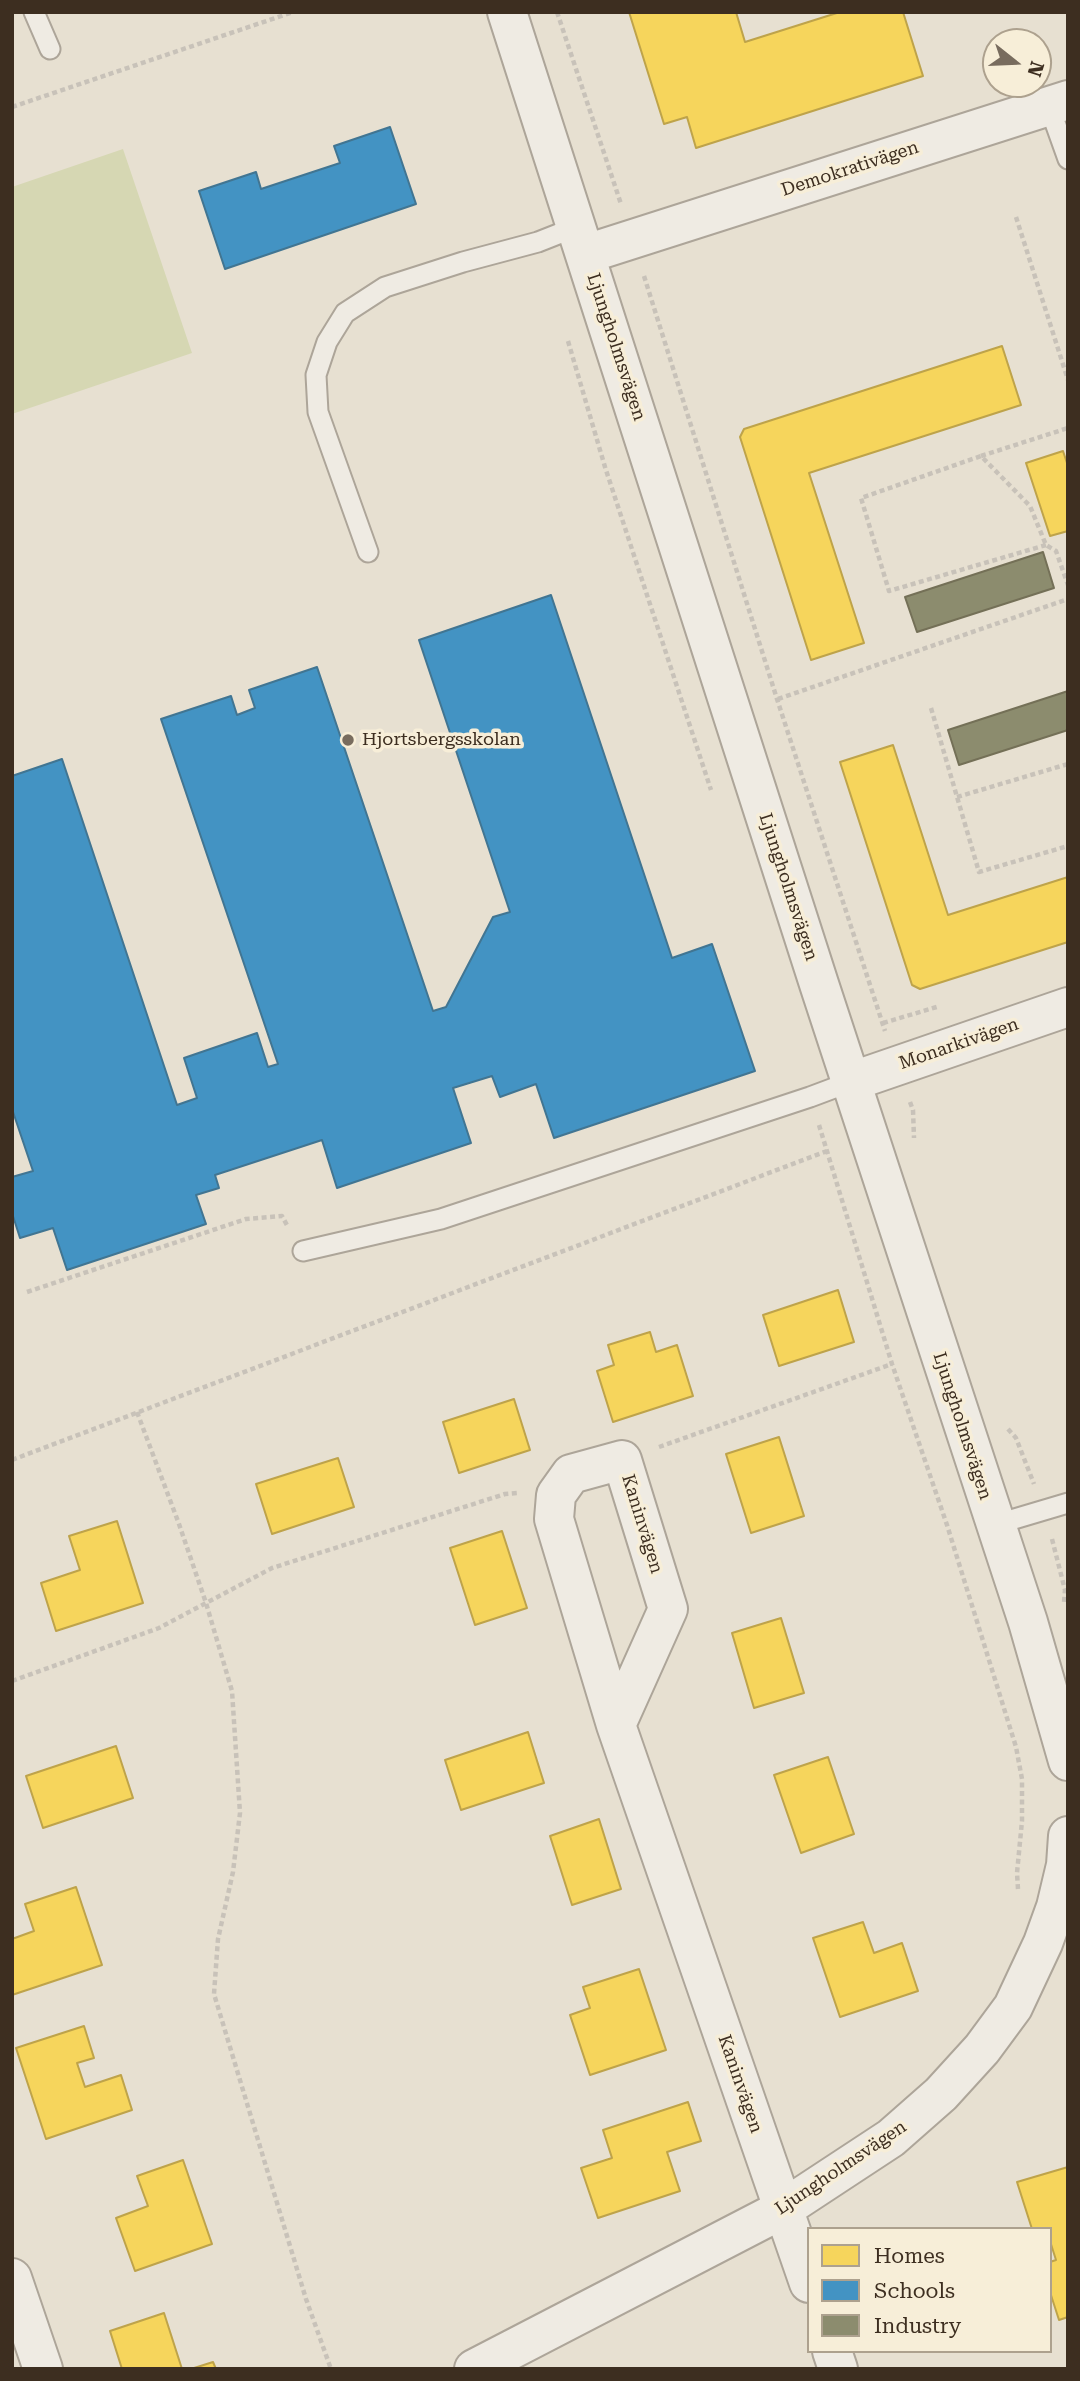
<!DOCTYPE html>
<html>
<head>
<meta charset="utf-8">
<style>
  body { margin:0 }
  #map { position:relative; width:1080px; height:2381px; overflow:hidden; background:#e7e0d1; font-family:"Roboto Serif",serif }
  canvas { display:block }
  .frame { position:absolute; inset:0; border:14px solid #3d2e20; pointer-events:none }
  .legend { position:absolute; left:807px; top:2227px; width:245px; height:126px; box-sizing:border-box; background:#f7eed8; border:2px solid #ada18e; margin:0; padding:9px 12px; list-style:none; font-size:21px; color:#3d2e20 }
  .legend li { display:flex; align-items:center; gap:14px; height:35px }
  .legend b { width:35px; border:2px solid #ada18e }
  .north { position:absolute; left:982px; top:28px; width:70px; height:70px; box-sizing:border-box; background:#f7eed8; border:2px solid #ada18e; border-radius:50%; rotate:108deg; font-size:19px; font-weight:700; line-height:28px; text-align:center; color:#3d2e20 }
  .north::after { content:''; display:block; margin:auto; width:24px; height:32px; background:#786c5e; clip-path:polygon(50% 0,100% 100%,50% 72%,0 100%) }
</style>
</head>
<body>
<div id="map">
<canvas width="1080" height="2381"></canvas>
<div class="frame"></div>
<ul class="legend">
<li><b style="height:19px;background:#f6d55c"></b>Homes</li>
<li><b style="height:19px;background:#4393c3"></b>Schools</li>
<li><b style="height:19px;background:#8c8c6e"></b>Industry</li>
</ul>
<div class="north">N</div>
</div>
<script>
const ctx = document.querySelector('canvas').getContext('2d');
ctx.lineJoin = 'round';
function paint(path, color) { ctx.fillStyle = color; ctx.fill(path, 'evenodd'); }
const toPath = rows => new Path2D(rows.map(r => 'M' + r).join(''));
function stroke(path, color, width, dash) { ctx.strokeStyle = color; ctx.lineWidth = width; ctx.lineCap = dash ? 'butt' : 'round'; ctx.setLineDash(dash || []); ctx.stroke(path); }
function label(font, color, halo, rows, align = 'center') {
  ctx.font = font + ' "Roboto Serif",serif'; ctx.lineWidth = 7; ctx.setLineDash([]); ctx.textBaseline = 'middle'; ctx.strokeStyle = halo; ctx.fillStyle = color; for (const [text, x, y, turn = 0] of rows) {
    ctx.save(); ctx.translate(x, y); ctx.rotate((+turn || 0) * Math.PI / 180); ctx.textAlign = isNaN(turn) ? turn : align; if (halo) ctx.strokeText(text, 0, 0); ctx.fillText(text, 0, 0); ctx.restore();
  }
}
paint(toPath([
  [123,149,192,353,12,414,12,187]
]), '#d6d7b3');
const homes = toPath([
  [629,12,736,12,745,42,840,12,903,12,923,76,696,148,687,117,664,124,629,12],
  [1002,346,1021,405,809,473,864,643,811,660,740,437,744,429,1002,346],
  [1063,451,1068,466,1068,531,1050,536,1026,463,1063,451],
  [893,745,948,915,1068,877,1068,942,920,989,912,985,840,762,893,745],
  [838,1290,854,1342,779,1366,763,1315,838,1290],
  [650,1332,656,1352,677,1345,693,1396,613,1422,597,1371,614,1365,608,1345,650,1332],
  [514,1399,530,1450,459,1473,443,1422,514,1399],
  [779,1437,804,1516,751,1533,726,1454,779,1437],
  [338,1458,354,1507,272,1534,256,1484,338,1458],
  [117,1521,143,1603,56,1631,41,1583,80,1570,69,1536,117,1521],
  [502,1531,527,1608,475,1625,450,1548,502,1531],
  [781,1618,804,1693,754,1708,732,1633,781,1618],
  [528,1732,544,1783,461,1810,445,1760,528,1732],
  [116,1746,133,1798,43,1828,26,1776,116,1746],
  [828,1757,854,1834,801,1853,774,1775,828,1757],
  [599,1819,621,1889,572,1905,550,1836,599,1819],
  [76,1887,102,1965,12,1995,12,1939,34,1931,25,1904,76,1887],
  [863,1922,874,1953,902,1943,918,1991,840,2017,813,1938,863,1922],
  [639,1969,666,2050,590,2075,570,2015,590,2008,583,1987,639,1969],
  [84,2026,94,2058,77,2063,85,2087,121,2075,132,2110,46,2139,16,2048,84,2026],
  [688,2102,701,2141,667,2152,680,2191,598,2218,581,2168,612,2158,603,2130,688,2102],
  [183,2160,212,2244,135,2271,116,2218,148,2206,137,2176,183,2160],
  [1068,2167,1068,2317,1059,2320,1050,2292,1050,2262,1056,2260,1050,2241,1050,2229,1032,2229,1017,2182,1068,2167],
  [164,2313,182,2369,122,2369,110,2331,164,2313],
  [213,2362,216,2369,191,2369,213,2362]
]);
paint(homes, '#f6d55c');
stroke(homes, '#bea34a', 2);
const schools = toPath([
  [390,127,416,204,225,269,199,191,256,172,261,189,340,163,334,146,390,127],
  [551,595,672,958,712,944,755,1071,554,1138,536,1084,500,1097,492,1076,453,1088,471,1143,337,1188,322,1140,215,1175,219,1188,196,1195,206,1224,67,1270,53,1228,20,1238,12,1213,12,1177,33,1171,12,1109,12,776,62,759,177,1105,197,1098,184,1058,257,1033,268,1067,278,1064,161,719,231,696,237,715,255,708,249,690,317,667,433,1011,446,1007,493,917,510,912,419,640,551,595]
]);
paint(schools, '#4393c3');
stroke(schools, '#417592', 2);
const industry = toPath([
  [1043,552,1054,588,917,632,905,597,1043,552],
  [1068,691,1068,730,959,765,948,730,1068,691]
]);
paint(industry, '#8c8c6e');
stroke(industry, '#747057', 2);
const lane = toPath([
  [34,12,50,49],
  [1049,106,1068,159],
  [368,552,318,412,316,375,327,342,345,313,385,287,463,262,538,242,576,227],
  [303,1251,441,1219,810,1097,850,1082],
  [994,1525,1068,1503]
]);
const street = toPath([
  [507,12,819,984,1028,1622,1068,1761],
  [586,254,1068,100],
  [850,1082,1068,1007],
  [616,1725,668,1609,622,1460,571,1474,556,1495,554,1519,616,1725,809,2283],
  [12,2278,43,2369],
  [832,2351,838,2369],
  [474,2369,783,2209,891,2138,941,2094,982,2049,1013,2007,1043,1943,1056,1907,1066,1865,1068,1836]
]);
stroke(lane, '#ada599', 23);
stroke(street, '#ada599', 42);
stroke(toPath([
  [557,12,621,204],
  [12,107,293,12],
  [1016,217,1068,380],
  [644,276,777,699,885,1031],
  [568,341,605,467,711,790],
  [981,456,1068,428],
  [1046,545,889,591,861,498,981,456,1030,506,1046,545,1056,551,1068,585],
  [778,699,1068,599],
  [931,708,979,872,1068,846],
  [957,797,1068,764],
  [883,1023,940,1006],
  [910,1102,913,1110,914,1138],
  [819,1125,892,1364,947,1525,1016,1747,1022,1779,1022,1821,1017,1873,1018,1889],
  [27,1292,246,1219,282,1216,288,1227],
  [137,1412,179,1524,206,1603,232,1691,240,1813,233,1872,218,1939,214,1994,306,2299,331,2369],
  [1008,1429,1016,1438,1034,1484],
  [659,1447,892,1364],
  [12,1460,827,1151],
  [1052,1539,1065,1590,1064,1602],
  [12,1681,159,1628,272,1568,505,1494,517,1493]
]), '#c8c2b9', 4.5, [5, 3.5]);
stroke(lane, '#efebe3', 19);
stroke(street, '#efebe3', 38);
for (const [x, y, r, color] of [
  [348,740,7,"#786c5e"]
]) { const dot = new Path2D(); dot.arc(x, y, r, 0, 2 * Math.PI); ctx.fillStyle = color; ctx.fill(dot); stroke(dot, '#f7eed8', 2.5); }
label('18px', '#3d2e20', '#f7eed8', [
  ["Demokrativägen",850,169,-18],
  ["Ljungholmsvägen",616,347,72],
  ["Ljungholmsvägen",788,887,72],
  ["Monarkivägen",959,1044,-19],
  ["Ljungholmsvägen",962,1426,72],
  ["Kaninvägen",642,1524,73],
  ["Kaninvägen",740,2084,71],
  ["Ljungholmsvägen",841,2168,-34]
]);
label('18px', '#3d2e20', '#f7eed8', [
  ["Hjortsbergsskolan",362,740]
], 'left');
</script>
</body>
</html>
